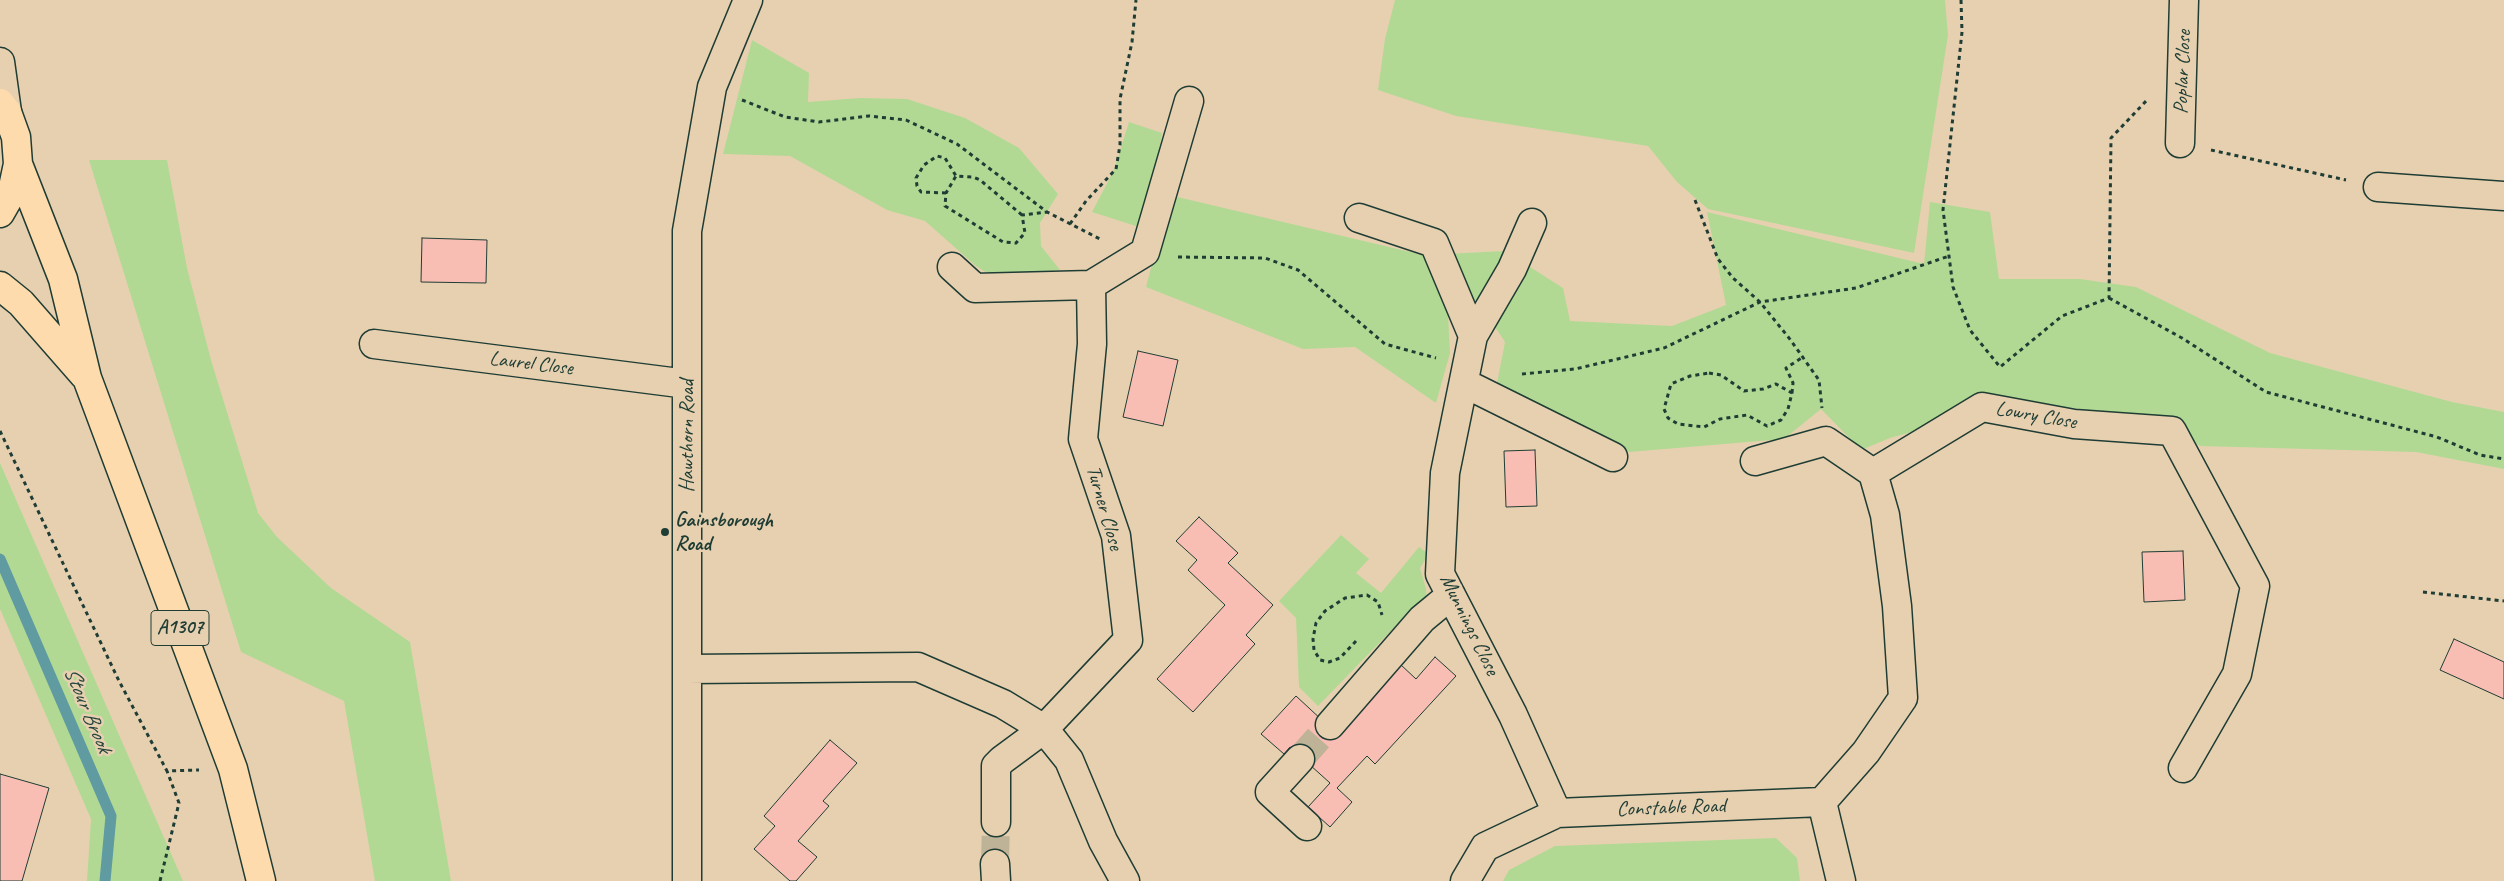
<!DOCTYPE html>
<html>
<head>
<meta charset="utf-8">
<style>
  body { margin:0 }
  canvas { display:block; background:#e7d0b0 }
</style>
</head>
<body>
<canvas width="2504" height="881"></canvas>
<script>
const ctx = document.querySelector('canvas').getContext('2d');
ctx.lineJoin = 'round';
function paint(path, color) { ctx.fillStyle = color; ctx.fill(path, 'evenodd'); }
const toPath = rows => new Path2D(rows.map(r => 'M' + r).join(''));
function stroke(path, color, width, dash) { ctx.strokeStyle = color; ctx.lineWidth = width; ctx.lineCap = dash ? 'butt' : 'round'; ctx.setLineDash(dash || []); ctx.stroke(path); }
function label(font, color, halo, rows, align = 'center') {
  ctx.font = font + ' Caveat,sans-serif'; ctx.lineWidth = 5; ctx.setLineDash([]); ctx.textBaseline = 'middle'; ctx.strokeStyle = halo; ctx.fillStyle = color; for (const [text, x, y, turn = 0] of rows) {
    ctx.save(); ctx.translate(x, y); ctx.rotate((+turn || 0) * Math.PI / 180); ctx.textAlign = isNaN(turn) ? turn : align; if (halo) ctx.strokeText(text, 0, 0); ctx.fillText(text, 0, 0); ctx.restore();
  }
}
paint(toPath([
  [1395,0,1945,0,1948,35,1914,253,1708,209,1677,182,1648,146,1456,116,1378,90,1385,39],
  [752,40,809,73,808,102,860,98,907,99,965,118,1019,148,1058,194,1040,223,1041,246,1060,270,990,275,976,266,925,221,887,210,790,156,723,154],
  [1129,122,1162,133,1152,191,1423,255,1505,251,1563,288,1570,321,1672,326,1726,305,1707,212,1924,264,1930,202,1990,212,1999,279,2080,279,2136,287,2270,353,2452,402,2504,412,2504,469,2416,452,2200,446,2160,420,2051,405,1965,417,1890,438,1861,450,1821,409,1784,439,1629,452,1497,383,1505,342,1493,324,1476,313,1448,315,1450,353,1436,403,1355,347,1303,349,1146,287,1158,241,1142,228,1092,212,1114,170],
  [89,160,167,160,187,268,211,360,258,513,277,537,331,588,410,642,451,881,375,881,344,701,241,652],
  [0,463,183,881,87,881,91,819,0,609],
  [1341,535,1369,559,1356,573,1381,593,1419,547,1429,554,1420,568,1426,589,1427,600,1417,604,1318,706,1299,687,1296,618,1279,601],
  [1776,838,1797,858,1800,881,1503,881,1509,870,1555,846]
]), '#b2d994');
stroke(toPath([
  [0,559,111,816,105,881]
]), '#5f9ba1', 11);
const building = toPath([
  [422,238,487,240,486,283,421,282,422,238],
  [1138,351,1178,360,1163,426,1123,417,1138,351],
  [1535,450,1537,506,1506,507,1504,451,1535,450],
  [1199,517,1238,553,1228,563,1273,605,1246,635,1255,644,1193,712,1157,679,1225,605,1188,570,1197,560,1176,541,1199,517],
  [2183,551,2185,600,2144,602,2142,552,2183,551],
  [2454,639,2504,662,2504,699,2440,670,2454,639],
  [1435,657,1456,676,1375,764,1367,756,1337,788,1352,802,1330,827,1308,807,1330,783,1290,747,1284,754,1261,734,1296,696,1337,734,1400,664,1416,679,1435,657],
  [830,740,857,763,823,801,829,806,798,841,817,857,796,881,790,881,754,849,775,826,764,816,830,740],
  [0,774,49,788,22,881,0,881,0,774]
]);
paint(building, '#f8bdb3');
stroke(building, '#1f3d34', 1);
stroke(toPath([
  [1300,759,1330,725],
  [995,864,996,822]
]), '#bfb397', 28, [28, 14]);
const minor = toPath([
  [0,62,7,112],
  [2180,143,2184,0],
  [2378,187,2504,196],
  [1359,218,1434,243,1473,336],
  [1532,223,1512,269,1473,336,1445,473,1440,574,1513,715,1557,813],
  [952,267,975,288,1091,285,1145,252,1189,101],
  [374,344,687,384],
  [1464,383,1613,457],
  [1755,461,1826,441,1873,473],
  [688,669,918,667,1003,704,1044,729,1069,760,1103,841,1125,881],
  [1330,725,1422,619,1451,595],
  [1300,759,1270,792,1307,826],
  [1822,802,1866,752,1903,698,1897,606,1885,515,1873,473,1982,407,2074,424,2172,431,2255,586,2237,674,2183,768],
  [996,822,996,766,1002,760,1044,729,1128,640,1116,536,1083,439,1092,344,1091,285],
  [995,864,996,881],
  [687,881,687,231,712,87,748,0],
  [1465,881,1485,847,1557,813,1822,802,1841,881]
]);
const major = toPath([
  [0,103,7,112,16,137,18,164,63,279,87,378,233,769,261,881],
  [0,213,12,192,18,164],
  [0,286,21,303,84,375]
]);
stroke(minor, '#1f3d34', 31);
stroke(major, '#1f3d34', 31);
stroke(toPath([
  [1961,0,1962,32,1943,210,1953,287,1970,330,2000,367,2062,316,2109,298,2111,138,2148,99],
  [742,100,785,117,819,122,869,116,906,120,957,144,1047,212,1102,240],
  [2211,150,2346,180],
  [946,193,921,192,917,186,916,178,924,165,937,156,945,158,956,176],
  [1695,200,1718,259,1733,278,1760,302,1789,338,1819,380,1822,408],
  [1022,215,980,180,973,177,956,176,946,193,945,206,1003,242,1016,243,1025,233,1022,215,1047,212],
  [1070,224,1086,201,1116,169,1120,145,1120,99,1132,42,1136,0],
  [1178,257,1265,258,1298,270,1385,344,1436,358],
  [2109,298,2182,338,2266,392,2437,437,2480,455,2504,459],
  [1709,373,1721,375,1744,391,1763,389,1776,384,1792,393,1788,409,1781,420,1767,426,1747,415,1720,419,1704,427,1678,424,1668,418,1664,409,1671,384,1690,376,1709,373],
  [1522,374,1575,369,1664,348,1760,302,1856,288,1949,256],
  [1792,393,1793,383,1786,368,1803,357],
  [0,431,119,681,167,771,199,770],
  [2423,592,2504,601],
  [1356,641,1340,658,1329,662,1320,660,1314,650,1313,639,1316,623,1325,611,1345,598,1367,595,1378,602,1382,615],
  [160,881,179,803,167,771]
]), '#1f3d34', 3, [4, 4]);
stroke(minor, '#e7d0b0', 28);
stroke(major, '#fedbac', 28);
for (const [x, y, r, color] of [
  [665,532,5,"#1f3d34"]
]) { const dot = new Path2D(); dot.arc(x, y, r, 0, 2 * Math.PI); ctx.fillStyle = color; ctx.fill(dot); stroke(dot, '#e7d0b0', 2); }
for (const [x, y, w] of [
  [180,628,58]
]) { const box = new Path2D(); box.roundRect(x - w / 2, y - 17.5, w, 35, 4); ctx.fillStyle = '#e7d0b0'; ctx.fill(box); stroke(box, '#1f3d34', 1); }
label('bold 20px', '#1f3d34', null, [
  ["A1307",180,628]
]);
label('21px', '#1f3d34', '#e7d0b0', [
  ["Poplar Close",2183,72,-88],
  ["Laurel Close",531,364,7],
  ["Lowry Close",2036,416,10],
  ["Hawthorn Road",687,436,-90],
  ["Turner Close",1104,508,74],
  ["Munnings Close",1469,625,64],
  ["Constable Road",1671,808,-2]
]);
label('bold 21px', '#1f3d34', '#e7d0b0', [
  ["Gainsborough",675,520],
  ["Road",675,544]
], 'left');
label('italic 22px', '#24453d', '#e7d0b0', [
  ["Stour Brook",87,710,67]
]);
</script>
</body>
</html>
